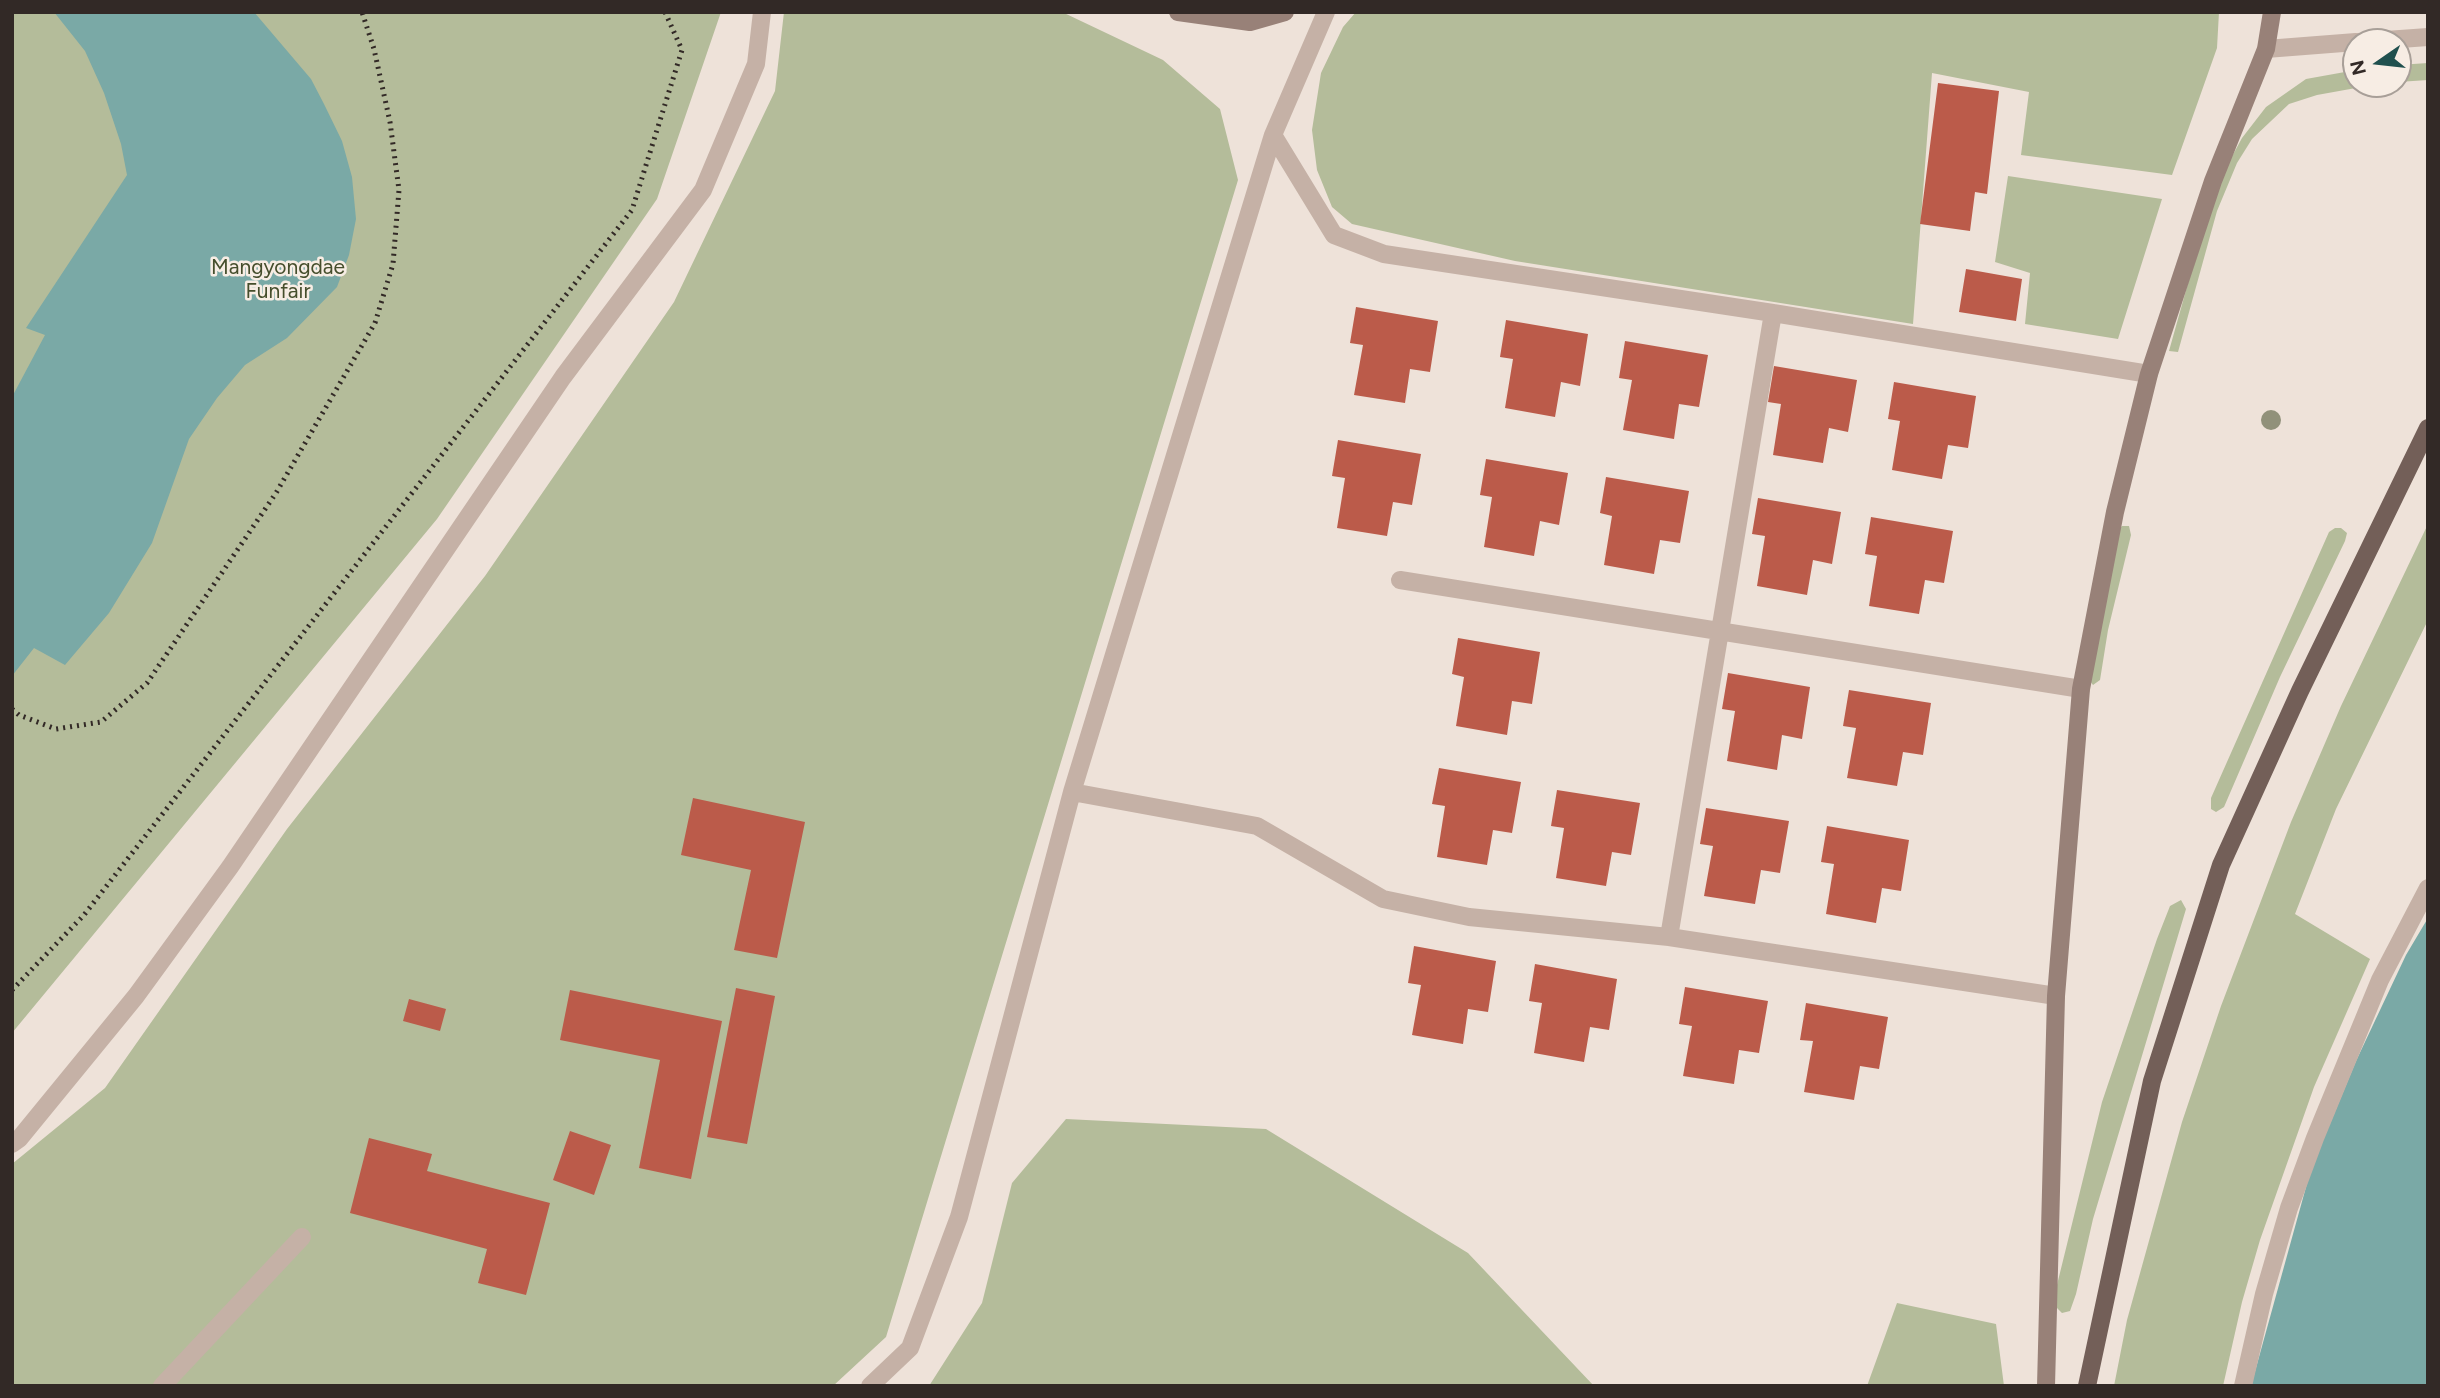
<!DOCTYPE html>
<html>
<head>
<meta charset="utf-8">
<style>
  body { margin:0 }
  #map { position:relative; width:2440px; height:1398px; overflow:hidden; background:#eee2d9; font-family:Figtree,sans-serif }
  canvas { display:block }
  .frame { position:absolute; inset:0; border:14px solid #322926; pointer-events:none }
  .north { position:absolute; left:2342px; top:28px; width:70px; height:70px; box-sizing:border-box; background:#f7ede4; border:2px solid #a89f98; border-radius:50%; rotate:256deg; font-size:19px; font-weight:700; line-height:28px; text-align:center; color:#322926 }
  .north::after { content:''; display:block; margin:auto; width:24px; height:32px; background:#20504e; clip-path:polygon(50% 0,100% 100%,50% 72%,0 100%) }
</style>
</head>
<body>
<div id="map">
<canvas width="2440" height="1398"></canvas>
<div class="frame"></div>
<div class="north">N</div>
</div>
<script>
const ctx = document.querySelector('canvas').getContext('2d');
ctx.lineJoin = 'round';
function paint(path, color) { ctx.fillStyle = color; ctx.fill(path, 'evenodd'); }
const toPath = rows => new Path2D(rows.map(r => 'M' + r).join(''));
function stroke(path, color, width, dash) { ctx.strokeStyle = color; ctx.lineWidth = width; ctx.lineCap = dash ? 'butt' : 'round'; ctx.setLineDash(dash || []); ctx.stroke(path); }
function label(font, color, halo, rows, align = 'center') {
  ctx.font = font + ' Figtree,sans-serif'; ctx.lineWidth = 5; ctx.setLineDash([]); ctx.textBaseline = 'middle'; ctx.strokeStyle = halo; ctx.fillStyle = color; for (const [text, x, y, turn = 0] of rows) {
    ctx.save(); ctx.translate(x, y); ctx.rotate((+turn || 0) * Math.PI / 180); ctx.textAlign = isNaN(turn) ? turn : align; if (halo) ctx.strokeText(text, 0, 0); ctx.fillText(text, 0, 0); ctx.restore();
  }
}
paint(toPath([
  [12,12,721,12,657,199,437,519,12,1033],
  [784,12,1062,12,1163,60,1220,109,1238,180,886,1337,833,1386,12,1386,12,1164,105,1088,287,829,485,576,674,302,775,91],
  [1356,12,2219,12,2217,48,2172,175,2021,155,2029,92,1932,73,1913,324,1515,261,1352,224,1332,207,1317,170,1312,130,1321,73,1343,27],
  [2428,63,2428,80,2398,82,2398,65],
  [2356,70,2356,84,2378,84,2317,95,2289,104,2252,139,2237,163,2217,211,2178,352,2169,351,2190,276,2223,173,2242,138,2266,107,2306,79],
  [2008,176,2162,199,2118,339,2025,324,2030,273,1995,262],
  [2428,524,2428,620,2336,809,2295,914,2370,959,2314,1087,2260,1240,2242,1302,2223,1386,2114,1386,2127,1320,2182,1122,2221,1006,2291,822,2341,706],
  [2122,526,2129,526,2131,535,2108,630,2100,680,2093,685,2090,681,2116,532],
  [2335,528,2341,528,2347,533,2345,541,2280,677,2224,807,2216,812,2211,809,2211,798,2329,532],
  [2181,900,2186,909,2093,1219,2076,1294,2070,1311,2062,1313,2057,1308,2055,1293,2102,1102,2157,939,2170,906],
  [1066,1119,1266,1129,1468,1253,1594,1386,929,1386,982,1303,1012,1183],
  [1897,1303,1996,1324,2004,1386,1867,1386]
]), '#b4bc9a');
paint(toPath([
  [54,12,254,12,311,79,324,104,342,141,352,177,356,219,349,255,337,287,287,338,245,365,217,398,189,439,152,543,109,613,65,665,34,648,12,676,12,397,45,335,26,328,127,175,121,144,104,93,85,51],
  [2428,918,2428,1386,2251,1386,2311,1169,2356,1061,2406,955]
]), '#7aa9a6');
paint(toPath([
  [1938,83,1999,91,1987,194,1975,192,1970,231,1920,224],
  [1966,269,2022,279,2016,321,1959,312],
  [1356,307,1438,321,1430,372,1410,369,1405,403,1354,395,1363,345,1350,343],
  [1506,320,1588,334,1580,386,1561,382,1555,417,1505,408,1513,359,1500,357],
  [1625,341,1708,355,1699,407,1679,404,1674,439,1623,430,1632,380,1619,378],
  [1774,366,1857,380,1848,432,1829,428,1823,463,1773,455,1781,404,1768,402],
  [1894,382,1976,396,1968,448,1948,445,1942,479,1892,470,1900,421,1888,419],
  [1338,440,1421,454,1412,505,1393,502,1387,536,1337,528,1345,478,1332,476],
  [1486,459,1568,473,1559,525,1540,521,1534,556,1484,547,1492,497,1480,495],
  [1606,477,1689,491,1680,543,1660,540,1654,574,1604,565,1612,516,1600,513],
  [1758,498,1841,512,1832,564,1813,560,1807,595,1757,586,1765,536,1752,534],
  [1871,517,1953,531,1944,583,1925,580,1919,614,1869,606,1877,556,1865,554],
  [1458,638,1540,652,1532,704,1512,701,1507,735,1456,726,1464,677,1452,674],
  [1728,673,1810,687,1802,739,1782,735,1777,770,1727,761,1735,711,1722,709],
  [1849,690,1931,703,1923,755,1903,752,1897,786,1847,778,1856,728,1843,726],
  [1439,768,1521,782,1512,833,1493,830,1487,865,1437,857,1445,806,1432,804],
  [1557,790,1640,803,1631,855,1612,852,1606,886,1556,878,1564,828,1551,826],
  [693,798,805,822,777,958,734,950,751,870,681,855],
  [1706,808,1789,821,1780,873,1761,870,1755,904,1704,896,1713,846,1700,844],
  [1827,826,1909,840,1901,891,1882,888,1876,923,1826,914,1834,864,1821,862],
  [1414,946,1496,961,1488,1012,1468,1009,1463,1044,1412,1035,1421,985,1408,983],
  [1535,964,1617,979,1609,1030,1590,1027,1584,1062,1534,1053,1542,1003,1529,1001],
  [1685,987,1768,1001,1759,1053,1739,1050,1734,1084,1683,1076,1692,1026,1679,1024],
  [736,988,775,996,747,1144,707,1137],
  [570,990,722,1021,691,1179,639,1168,660,1060,560,1040],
  [409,999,446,1009,440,1031,403,1021],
  [1806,1003,1888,1017,1879,1069,1860,1066,1854,1100,1804,1092,1813,1041,1800,1040],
  [570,1131,611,1145,594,1195,553,1180],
  [369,1138,432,1154,427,1171,550,1203,526,1295,478,1283,487,1249,350,1213]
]), '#bb5b4a');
stroke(toPath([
  [162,1386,302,1237],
  [2243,1386,2264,1294,2289,1208,2315,1138,2380,980,2428,888]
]), '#c5b1a6', 18);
stroke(toPath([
  [1326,12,1273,135,1334,235,1384,254,1773,313,2149,374],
  [1400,580,2081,689],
  [1072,792,1257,826,1383,899,1469,917,1669,937,2056,996],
  [1669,937,1773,313],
  [12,1144,19,1139,136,996,230,867,563,377,703,190,756,64,762,12],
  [870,1386,910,1348,959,1217,1072,792,1273,135]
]), '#c5b1a6', 18);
stroke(toPath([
  [2358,42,2428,37],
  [2266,49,2356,42]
]), '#c5b1a6', 18);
stroke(toPath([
  [1178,12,1250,22,1285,12],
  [2046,1386,2056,996,2081,689,2115,512,2149,374,2213,181,2266,49,2272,12]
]), '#988178', 18);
stroke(toPath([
  [2087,1386,2152,1081,2221,865,2300,691,2428,428]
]), '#735f58', 18);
stroke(toPath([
  [12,709,19,715,56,729,101,722,147,683,276,493,375,323,393,264,399,190,390,122,374,49,362,12],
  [12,990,84,915,632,210,682,50,665,12]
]), '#322926', 5, [2, 5]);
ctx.fillStyle = '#91917a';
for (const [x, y] of [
  [2271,420]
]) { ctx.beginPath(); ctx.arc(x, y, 10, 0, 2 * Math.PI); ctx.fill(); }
label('21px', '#454e2c', '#f7ede4', [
  ["Mangyongdae",278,268],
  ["Funfair",278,292]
]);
</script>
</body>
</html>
